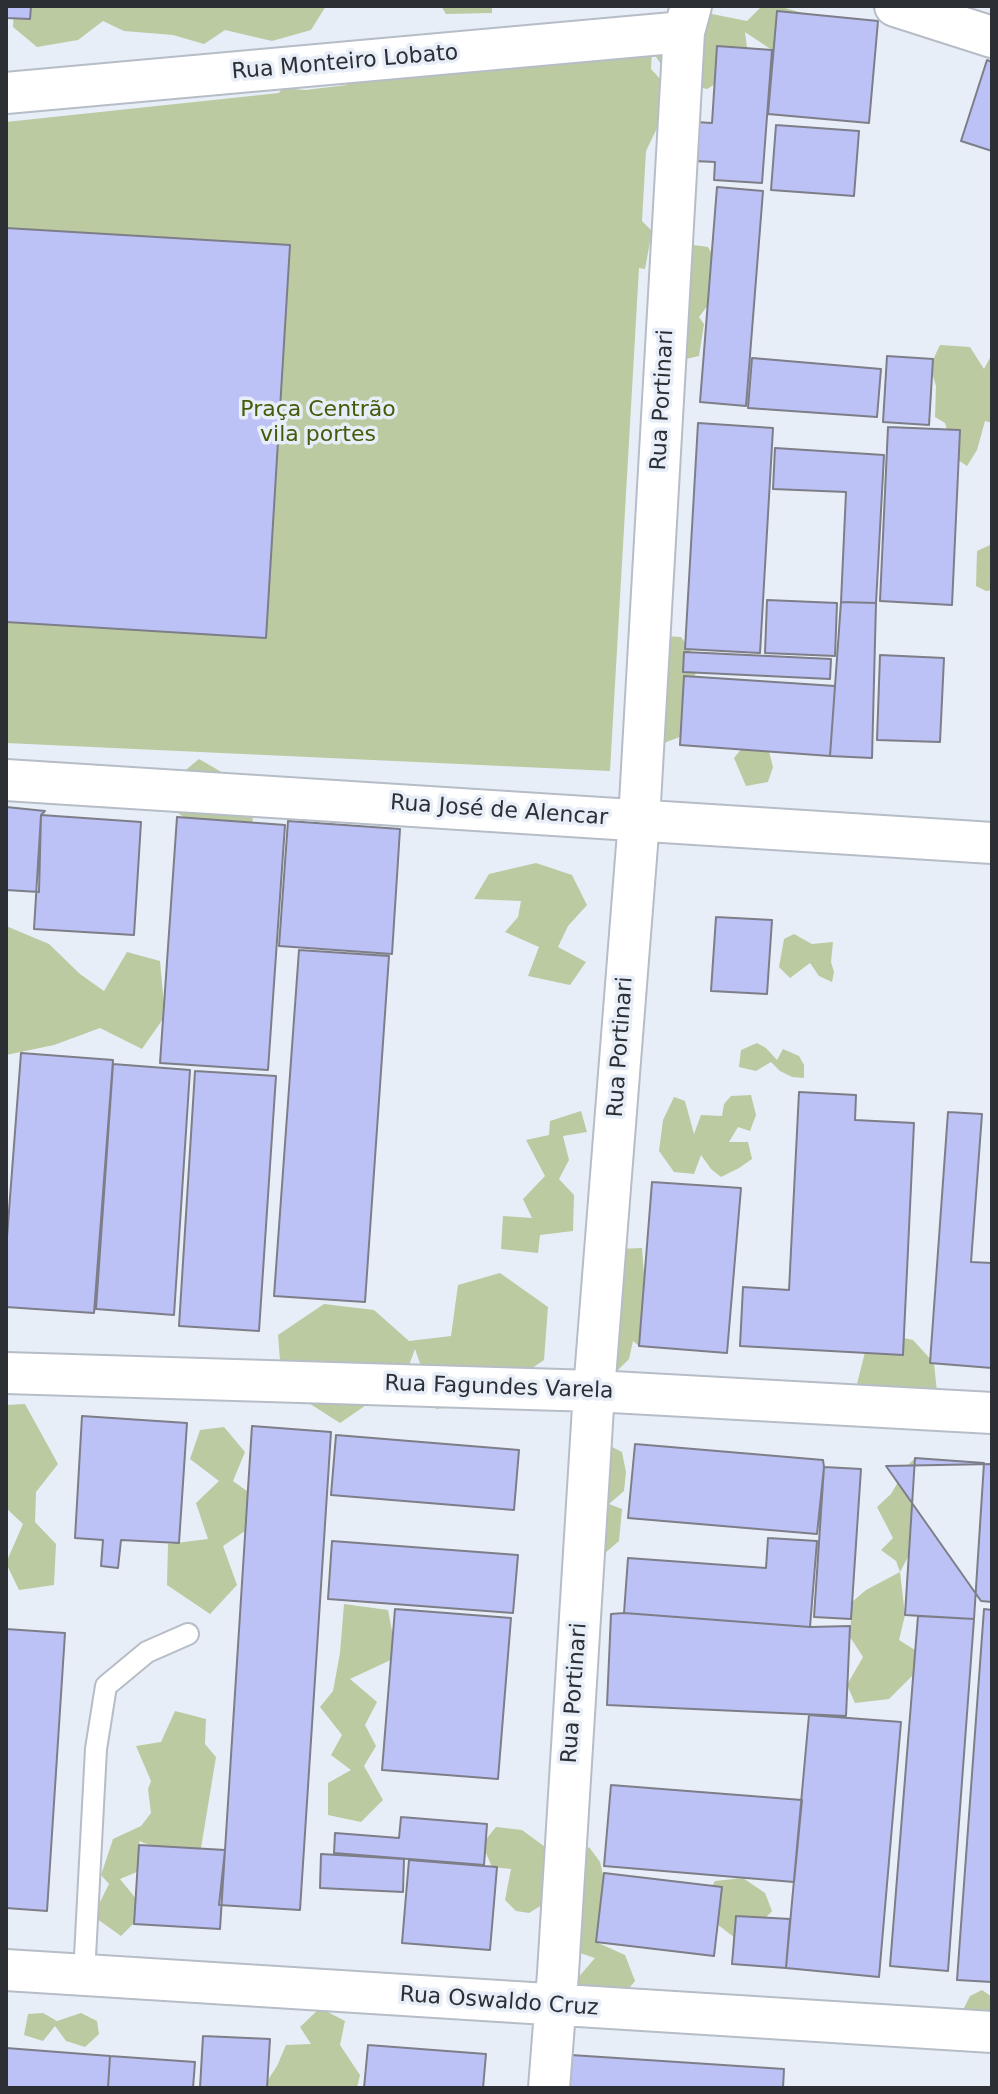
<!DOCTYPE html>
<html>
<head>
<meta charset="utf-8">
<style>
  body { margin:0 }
  #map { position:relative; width:998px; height:2094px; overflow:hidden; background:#e7eef8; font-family:"DejaVu Sans",sans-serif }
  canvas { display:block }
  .frame { position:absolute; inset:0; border:8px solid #2c2f33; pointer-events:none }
</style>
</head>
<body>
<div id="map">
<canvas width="998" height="2094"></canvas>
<div class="frame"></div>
</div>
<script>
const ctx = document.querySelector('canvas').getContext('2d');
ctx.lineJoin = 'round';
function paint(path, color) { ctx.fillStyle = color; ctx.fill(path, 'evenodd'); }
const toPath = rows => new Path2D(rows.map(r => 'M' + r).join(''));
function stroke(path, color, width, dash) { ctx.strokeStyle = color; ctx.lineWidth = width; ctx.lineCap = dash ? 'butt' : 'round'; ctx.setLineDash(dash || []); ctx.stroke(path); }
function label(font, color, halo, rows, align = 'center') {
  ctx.font = font + ' "DejaVu Sans",sans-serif'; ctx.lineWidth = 7; ctx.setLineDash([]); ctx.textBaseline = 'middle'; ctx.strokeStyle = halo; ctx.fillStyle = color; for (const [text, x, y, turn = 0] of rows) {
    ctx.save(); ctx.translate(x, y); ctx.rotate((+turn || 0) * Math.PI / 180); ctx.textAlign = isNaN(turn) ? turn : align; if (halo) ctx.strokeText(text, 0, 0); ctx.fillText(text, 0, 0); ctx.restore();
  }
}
paint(toPath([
  [14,6,326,6,311,30,272,41,225,30,204,44,173,35,124,31,103,21,78,40,37,47,13,27],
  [441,6,492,6,492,13,446,14],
  [762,6,778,6,813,16,795,61,772,50,745,32,749,64,707,89,673,81,656,57,677,20,707,13,747,21],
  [652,52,651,69,662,81,659,124,646,151,642,221,652,231,645,269,639,268,610,771,6,743,6,122,279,93,282,88,305,90,347,85,339,71,399,57,411,78,439,75,433,57],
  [679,243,708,247,722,270,711,301,699,317,704,324,699,356,677,361],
  [940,345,970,347,984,369,992,354,992,423,985,421,977,450,967,466,955,458,945,423,935,417,936,386,930,366],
  [992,544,992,590,986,591,976,586,977,551],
  [649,635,681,637,700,664,692,681,693,732,656,746],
  [765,736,773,767,768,782,746,786,734,758,751,737],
  [199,759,256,792,252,826,212,839,173,809,159,792],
  [536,863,572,875,587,905,568,926,558,947,586,962,570,985,528,976,539,947,505,932,518,917,521,901,474,899,489,874],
  [6,926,49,944,80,974,104,991,127,952,160,961,165,1016,142,1049,100,1028,54,1045,6,1055],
  [794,934,812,944,833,942,831,962,834,972,832,982,819,976,810,963,790,978,779,967,784,939],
  [757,1043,766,1048,777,1060,783,1049,799,1056,804,1065,804,1078,792,1077,780,1071,771,1062,756,1071,739,1067,741,1050],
  [751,1095,756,1115,750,1131,738,1127,729,1142,748,1142,752,1159,739,1168,721,1177,711,1169,701,1155,694,1174,674,1172,659,1151,663,1120,674,1097,685,1101,694,1134,701,1115,722,1116,724,1104,731,1096],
  [581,1111,587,1132,563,1136,569,1160,559,1179,574,1195,573,1231,540,1235,538,1253,501,1249,503,1216,532,1218,523,1199,545,1176,526,1140,549,1135,550,1121],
  [642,1248,644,1275,639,1346,633,1341,629,1359,614,1374,617,1249],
  [500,1273,548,1307,544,1360,510,1383,467,1405,436,1409,415,1349,404,1379,340,1423,282,1386,278,1335,324,1304,374,1310,409,1341,451,1336,458,1285],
  [886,1334,913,1340,934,1363,937,1392,855,1392,866,1348],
  [25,1404,58,1464,36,1492,35,1522,56,1544,54,1585,19,1590,6,1563,23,1524,6,1508,6,1405],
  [224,1427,245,1452,233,1481,258,1499,248,1529,223,1546,237,1585,210,1614,167,1585,168,1544,208,1539,196,1503,219,1481,190,1459,200,1430],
  [604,1443,622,1452,626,1472,624,1491,609,1504,622,1509,619,1541,605,1553,591,1555],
  [915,1458,908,1557,900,1572,905,1615,899,1640,915,1650,913,1675,889,1699,855,1703,847,1685,863,1657,850,1637,852,1602,866,1590,900,1572,896,1561,881,1550,893,1538,877,1507,891,1494,908,1465],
  [344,1604,388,1610,397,1657,350,1679,377,1702,365,1725,376,1746,364,1766,383,1800,361,1822,328,1815,328,1783,351,1770,331,1755,342,1735,320,1707,333,1691,340,1653],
  [175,1711,206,1719,205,1744,216,1757,201,1848,168,1852,139,1841,144,1869,120,1879,146,1911,121,1936,93,1916,109,1884,101,1875,113,1839,141,1826,151,1813,148,1789,151,1781,136,1746,161,1742],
  [496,1827,522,1830,571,1866,589,1847,600,1862,610,1904,596,1942,625,1955,635,1981,613,2008,578,1997,576,1980,595,1958,577,1952,547,1902,529,1913,516,1911,505,1900,511,1869,492,1867,482,1844],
  [743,1878,765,1893,772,1911,754,1930,735,1938,717,1924,706,1897,715,1881],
  [982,1990,992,1997,992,2025,960,2016,970,1996],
  [320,2008,345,2021,340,2045,360,2075,357,2088,266,2088,264,2086,277,2066,286,2045,311,2044,300,2027],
  [43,2013,57,2021,81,2013,97,2021,99,2034,85,2047,66,2041,55,2026,43,2041,24,2035,28,2014]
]), '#bbcaa0');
const building = toPath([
  [6,6,31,6,30,19,6,18,6,6],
  [777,11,878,21,869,123,768,114,777,11],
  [717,46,772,50,762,183,714,180,715,162,694,161,696,122,712,123,717,46],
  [987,60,992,62,992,151,961,141,987,60],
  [776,125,859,131,854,196,771,190,776,125],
  [717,187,763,191,746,406,700,402,717,187],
  [6,228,290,245,266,638,6,622,6,228],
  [887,356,933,359,929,425,883,422,887,356],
  [752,358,881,369,877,417,748,408,752,358],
  [698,423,773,428,760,653,685,649,698,423],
  [888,427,960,430,952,605,880,601,888,427],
  [775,448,884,455,876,603,841,602,846,492,773,489,775,448],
  [767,600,837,603,835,656,765,653,767,600],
  [841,602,876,603,872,758,830,756,841,602],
  [684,652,831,659,830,679,683,672,684,652],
  [880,655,944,658,940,742,877,740,880,655],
  [684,676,835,686,830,756,680,745,684,676],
  [6,807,45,811,41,815,39,892,6,890,6,807],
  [41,815,141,822,134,935,34,929,41,815],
  [177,817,285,825,268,1070,160,1063,177,817],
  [288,821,400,829,392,954,279,946,288,821],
  [716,917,772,920,767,994,711,991,716,917],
  [299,950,389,956,365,1302,274,1296,299,950],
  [21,1053,113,1060,94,1313,6,1307,6,1250,21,1053],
  [113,1064,190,1070,174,1315,96,1309,113,1064],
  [195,1071,276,1076,259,1331,179,1326,195,1071],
  [799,1092,856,1095,855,1120,914,1123,903,1355,740,1346,743,1287,789,1290,799,1092],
  [948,1112,982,1114,971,1262,992,1263,992,1368,930,1363,948,1112],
  [652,1182,741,1188,727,1353,639,1346,652,1182],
  [82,1416,187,1423,179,1543,121,1540,118,1568,101,1566,103,1540,75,1538,82,1416],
  [252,1426,331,1432,300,1910,219,1905,225,1850,252,1426],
  [336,1435,519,1450,514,1510,331,1495,336,1435],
  [635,1444,823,1460,824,1467,817,1534,628,1518,635,1444],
  [915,1458,984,1463,974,1619,905,1615,915,1458],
  [992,1464,992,1602,981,1601,886,1466,992,1464],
  [824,1467,861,1469,851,1619,814,1617,824,1467],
  [768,1538,817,1541,810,1627,624,1613,628,1558,766,1568,768,1538],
  [332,1541,518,1555,513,1613,328,1599,332,1541],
  [395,1609,511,1618,498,1779,382,1770,395,1609],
  [984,1609,992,1610,992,1982,957,1980,984,1609],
  [624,1613,810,1627,850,1626,846,1716,607,1705,611,1614,624,1613],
  [918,1616,974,1619,948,1971,890,1966,918,1616],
  [6,1629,65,1633,47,1911,6,1908,6,1629],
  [809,1715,901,1722,879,1977,786,1968,809,1715],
  [611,1785,802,1800,794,1882,604,1866,611,1785],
  [401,1817,487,1824,484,1865,334,1853,335,1833,399,1838,401,1817],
  [139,1845,225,1850,220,1929,134,1924,139,1845],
  [321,1854,404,1859,403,1892,320,1888,321,1854],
  [409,1860,497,1867,490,1950,402,1943,409,1860],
  [604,1873,722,1887,714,1956,596,1942,604,1873],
  [736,1916,790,1919,786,1968,732,1964,736,1916],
  [203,2036,270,2039,267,2088,200,2088,203,2036],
  [368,2045,486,2054,483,2088,364,2088,368,2045],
  [6,2048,110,2056,108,2088,6,2088,6,2048],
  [571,2055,784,2069,783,2088,569,2088,571,2055],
  [110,2056,195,2062,193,2088,108,2088,110,2056]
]);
paint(building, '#bdc2f6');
stroke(building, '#7d7e88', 2);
const service = toPath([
  [84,1975,96,1749,106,1686,147,1652,188,1634]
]);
const minor = toPath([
  [895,6,992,37],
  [6,93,684,32],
  [6,780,992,843],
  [6,1373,594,1391,992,1413],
  [6,1970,992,2032],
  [549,2088,558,1973,594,1391,639,820,684,32,691,6]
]);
stroke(service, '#b6bdc6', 24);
stroke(minor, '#b6bdc6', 44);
stroke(service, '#fff', 20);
stroke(minor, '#fff', 40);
label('22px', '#2c2f33', '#e7eef8', [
  ["Rua Monteiro Lobato",345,63,-5],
  ["Rua Portinari",663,400,-87],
  ["Rua José de Alencar",499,811,4],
  ["Rua Portinari",621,1047,-86],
  ["Rua Fagundes Varela",499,1388,2],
  ["Rua Portinari",575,1693,-86],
  ["Rua Oswaldo Cruz",499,2002,4]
]);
label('22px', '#465b0a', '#e7eef8', [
  ["Praça Centrão",318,410],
  ["vila portes",318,435]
]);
</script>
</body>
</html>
